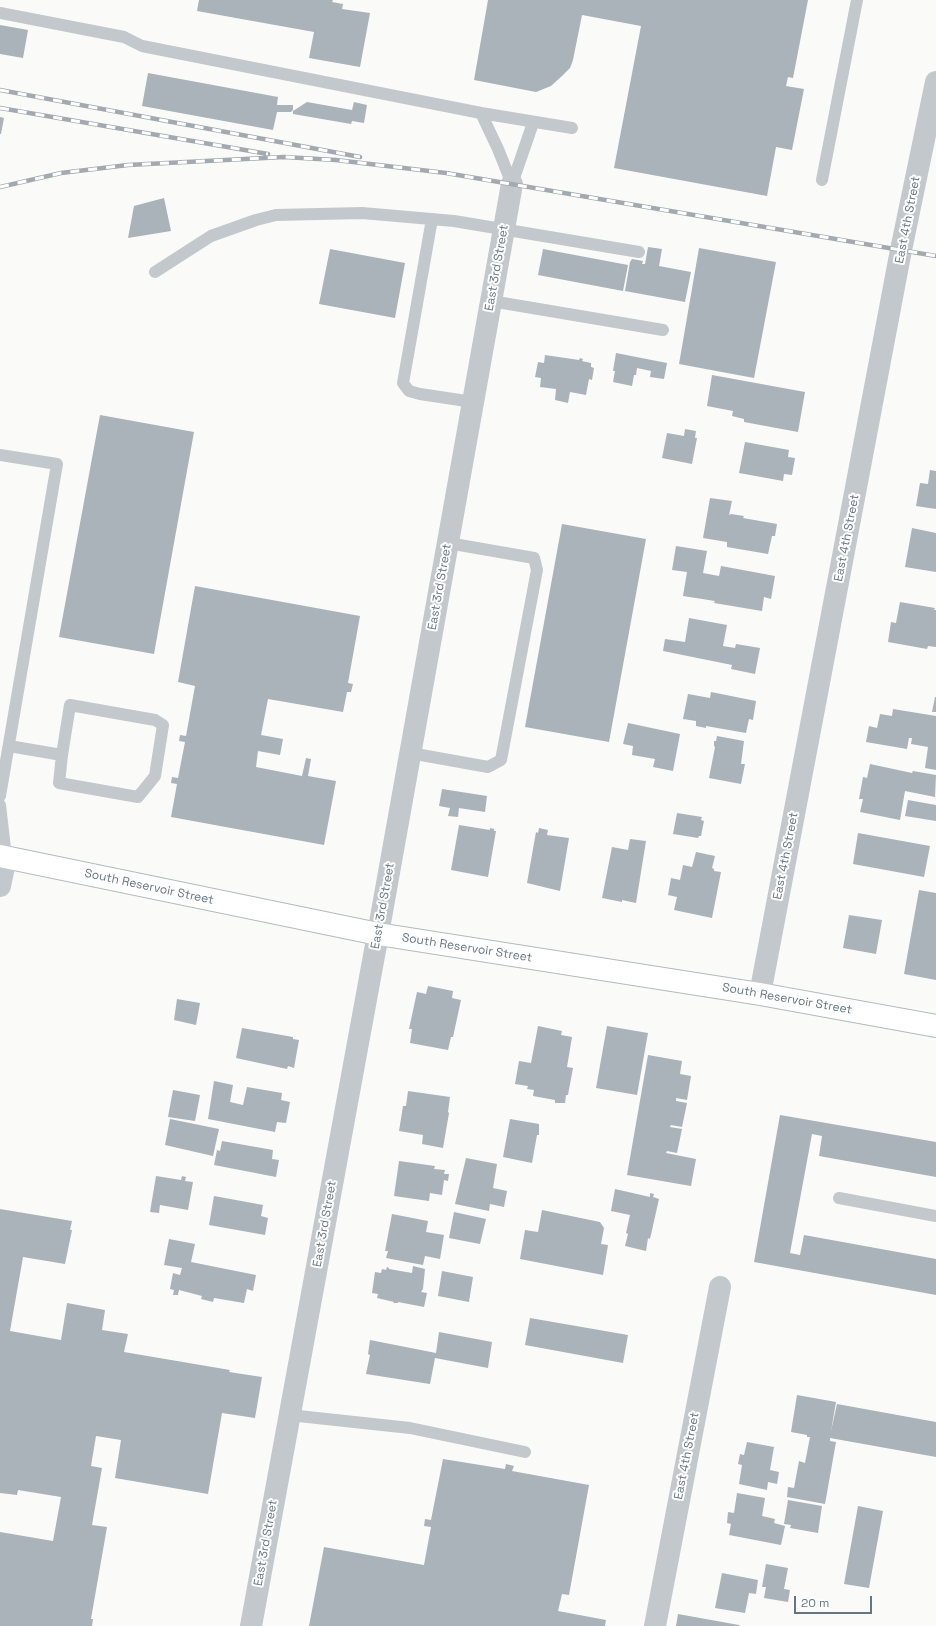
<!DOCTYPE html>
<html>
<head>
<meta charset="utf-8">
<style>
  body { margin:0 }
  #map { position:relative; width:936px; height:1626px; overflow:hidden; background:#fafaf8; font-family:"Space Grotesk",sans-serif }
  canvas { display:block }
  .scale { position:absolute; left:794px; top:1596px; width:78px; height:18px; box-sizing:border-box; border:2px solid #657683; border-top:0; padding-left:5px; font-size:12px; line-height:14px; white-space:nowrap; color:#657683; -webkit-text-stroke:3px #fff; paint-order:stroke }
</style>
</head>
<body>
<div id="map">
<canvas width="936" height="1626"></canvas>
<div class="scale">20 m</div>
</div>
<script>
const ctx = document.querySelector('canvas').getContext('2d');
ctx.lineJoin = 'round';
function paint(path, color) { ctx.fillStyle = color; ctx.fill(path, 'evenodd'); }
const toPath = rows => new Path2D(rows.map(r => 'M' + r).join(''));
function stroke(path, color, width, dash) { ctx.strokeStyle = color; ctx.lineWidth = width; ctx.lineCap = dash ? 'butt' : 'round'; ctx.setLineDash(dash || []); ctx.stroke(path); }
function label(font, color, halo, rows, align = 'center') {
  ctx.font = font + ' "Space Grotesk",sans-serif'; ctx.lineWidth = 4; ctx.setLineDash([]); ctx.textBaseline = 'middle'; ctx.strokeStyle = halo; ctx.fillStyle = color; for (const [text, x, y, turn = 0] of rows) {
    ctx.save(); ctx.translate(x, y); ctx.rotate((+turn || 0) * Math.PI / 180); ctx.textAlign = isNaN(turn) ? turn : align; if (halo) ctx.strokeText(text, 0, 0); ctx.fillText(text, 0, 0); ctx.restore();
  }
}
paint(toPath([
  [199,0,333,0,332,2,343,4,342,9,370,13,360,67,309,58,314,32,197,11],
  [488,0,808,0,793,78,788,77,786,86,804,89,792,150,776,147,767,196,614,168,641,26,582,15,573,60,570,68,562,76,551,86,536,92,474,80],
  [0,25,28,30,23,58,0,54],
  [148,73,278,97,277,105,293,105,293,110,291,112,277,112,273,130,142,106],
  [307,102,352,110,354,102,367,105,364,123,352,121,351,124,293,114,293,111],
  [0,117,4,118,1,134,0,134],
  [164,198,171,231,128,238,134,206],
  [648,247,662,249,659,266,691,272,685,302,625,291,630,262,632,259,643,261,642,264,645,264],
  [699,248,776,262,754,378,679,364],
  [330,249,405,263,395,318,319,304],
  [543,249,628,265,623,291,538,275],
  [616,353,667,363,664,379,650,377,651,371,637,368,636,375,634,375,632,386,613,382,615,371,613,371],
  [545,355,579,360,580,358,583,359,582,361,591,363,591,367,594,368,592,380,589,379,586,395,570,392,568,403,555,400,556,389,540,387,541,378,535,377,538,362,544,363],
  [712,375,805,392,798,432,744,422,744,419,732,416,733,411,707,406],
  [100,415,194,432,154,654,59,637],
  [685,429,696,431,695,438,697,438,692,464,662,458,667,433,684,436],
  [745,442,789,450,788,457,795,458,792,475,784,474,783,481,739,473],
  [930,470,936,471,936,509,916,506,920,483,928,484],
  [710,498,732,501,729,515,731,514,744,516,743,518,777,524,775,536,772,536,768,554,727,547,727,542,703,538],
  [562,524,646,539,609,742,525,727],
  [912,528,936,533,936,572,905,567],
  [676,546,707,551,703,573,719,576,721,566,775,576,771,599,764,597,762,611,714,603,715,601,683,596,687,572,672,570],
  [195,586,360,616,348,683,353,684,351,692,347,692,343,712,268,699,261,735,283,739,280,755,258,751,256,767,302,776,306,758,311,759,308,776,336,781,324,845,171,817,177,784,171,783,172,777,178,778,185,742,179,741,180,735,186,736,195,686,178,682],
  [900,602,935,608,934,610,936,610,936,647,928,646,927,649,888,642,891,622,896,623],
  [689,618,727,625,723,646,735,648,736,644,760,648,755,674,731,669,732,665,663,651,665,639,685,642],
  [711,692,756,701,753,720,749,719,746,733,706,726,706,728,696,726,696,721,683,719,688,694,710,698],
  [935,697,936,697,936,712,932,712],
  [893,709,936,716,936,770,925,768,928,747,911,744,912,738,909,738,907,749,866,742,869,726,877,728,880,714,892,716],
  [628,723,680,734,673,771,653,767,655,759,632,755,633,746,623,744],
  [717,736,744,741,741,764,745,764,741,784,709,778,715,747,714,746,714,741,716,741],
  [870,764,912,773,913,771,936,775,935,797,905,791,900,820,860,812,863,799,859,799,863,777,867,778],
  [442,789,487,796,485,812,459,808,458,817,448,816,450,808,439,806],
  [908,800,936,805,936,821,905,816],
  [677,813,702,817,701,820,704,821,701,836,699,836,698,838,673,834],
  [459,825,490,830,490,828,494,829,494,831,496,831,488,877,451,870],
  [539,828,548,830,547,835,569,838,560,891,527,883,536,832,538,833],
  [858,833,930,846,924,877,853,864],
  [630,839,646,841,636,903,622,900,622,902,602,898,612,847,628,850],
  [696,852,715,856,712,868,714,869,714,871,721,872,712,918,674,910,677,897,668,895,671,878,680,880,683,865,692,867],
  [919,890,936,893,936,980,904,974],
  [849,915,882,920,876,954,843,948],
  [428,986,453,991,452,998,461,1000,453,1037,451,1037,448,1050,410,1043,412,1029,409,1029,417,992,426,994],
  [177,999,200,1003,196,1025,174,1020],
  [538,1026,562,1031,561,1035,572,1037,567,1067,573,1068,568,1095,566,1095,565,1103,555,1103,555,1100,533,1096,534,1090,527,1089,528,1086,515,1084,519,1061,531,1063],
  [607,1026,648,1033,637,1095,596,1088],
  [242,1028,293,1037,293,1039,299,1040,294,1068,288,1066,287,1069,236,1058],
  [648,1055,682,1061,680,1074,691,1076,687,1100,676,1098,676,1101,687,1103,682,1127,671,1125,670,1127,682,1129,677,1153,667,1151,666,1153,696,1159,691,1186,627,1175],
  [214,1081,233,1085,230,1102,243,1105,247,1087,282,1093,281,1100,290,1102,286,1123,277,1122,275,1132,208,1119],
  [173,1090,200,1095,195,1121,168,1117],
  [408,1091,450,1097,448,1112,449,1113,443,1148,422,1144,423,1135,399,1131,403,1106,406,1106],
  [780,1115,936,1142,936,1177,819,1156,822,1136,812,1134,790,1253,800,1255,804,1235,936,1259,936,1295,754,1262],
  [170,1119,219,1129,213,1156,165,1145],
  [510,1119,539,1124,539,1135,537,1135,532,1163,503,1157],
  [222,1141,273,1150,272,1159,279,1160,276,1177,214,1165,217,1150,220,1151],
  [466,1158,497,1164,493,1188,507,1191,504,1207,490,1204,489,1211,455,1204],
  [399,1161,435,1166,434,1169,445,1170,444,1174,449,1174,448,1181,444,1180,442,1195,430,1193,429,1201,394,1196],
  [156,1176,181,1180,182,1176,186,1177,185,1181,193,1182,188,1210,160,1205,159,1213,150,1212],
  [615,1189,650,1197,650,1193,654,1194,653,1197,659,1199,650,1239,648,1238,646,1251,625,1246,628,1234,626,1233,630,1215,611,1211],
  [214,1196,263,1205,261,1216,268,1218,265,1235,209,1225],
  [0,1209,72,1221,70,1230,72,1230,65,1264,23,1257,10,1331,61,1340,67,1303,105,1310,102,1330,128,1334,124,1352,230,1370,229,1372,262,1377,255,1418,222,1413,208,1494,115,1478,121,1440,96,1436,91,1466,102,1468,92,1525,107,1527,91,1619,93,1619,92,1626,0,1626,0,1532,53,1541,61,1497,18,1490,17,1495,0,1493],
  [542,1210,600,1222,604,1228,601,1244,608,1245,603,1275,520,1259,525,1230,538,1232],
  [454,1212,486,1219,480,1244,449,1238],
  [392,1214,428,1221,426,1232,444,1235,440,1259,425,1256,423,1265,386,1258,388,1251,385,1251],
  [169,1239,195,1244,191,1262,256,1275,253,1291,247,1289,244,1303,214,1298,213,1302,201,1299,202,1296,179,1290,178,1295,173,1295,174,1290,170,1289,173,1273,180,1275,182,1268,164,1265],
  [413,1266,425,1269,423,1289,421,1292,427,1293,424,1307,398,1302,398,1303,393,1303,394,1302,377,1298,378,1294,372,1293,375,1272,381,1273,382,1269,386,1270,387,1267,389,1268,389,1269,412,1273],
  [442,1271,473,1277,469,1302,438,1296],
  [530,1318,628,1335,623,1363,525,1345],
  [439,1332,492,1342,488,1368,435,1358,430,1384,366,1374,370,1355,368,1354,370,1340,436,1353],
  [797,1395,836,1402,831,1431,837,1404,936,1422,936,1457,830,1438,830,1441,836,1442,825,1504,787,1497,788,1487,794,1488,799,1461,805,1463,810,1437,807,1437,807,1435,791,1432],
  [747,1442,774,1447,770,1470,779,1472,777,1484,768,1482,767,1490,739,1484,742,1465,738,1464,740,1454,744,1455],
  [443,1459,505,1469,506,1464,514,1466,512,1471,589,1485,569,1595,562,1594,558,1611,606,1620,605,1626,309,1626,324,1547,424,1565,431,1527,424,1526,425,1519,431,1520],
  [737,1493,765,1498,762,1516,775,1519,774,1523,785,1526,781,1545,729,1535,731,1524,727,1523,728,1512,734,1513],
  [788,1500,822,1506,818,1533,790,1528,791,1525,784,1524],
  [858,1506,883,1511,869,1588,844,1584],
  [766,1564,788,1568,784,1589,790,1590,788,1602,764,1598,766,1587,762,1587],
  [722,1573,758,1580,756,1594,749,1593,745,1613,715,1608],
  [678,1614,739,1625,739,1626,676,1626]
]), '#aab3b9');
const primary = toPath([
  [0,856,378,934,760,994,936,1026]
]);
stroke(primary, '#b5babe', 24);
stroke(toPath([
  [0,13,124,37,142,46,481,113,572,128],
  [481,113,498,149,512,184],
  [822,180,857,0],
  [512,184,533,123],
  [432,219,403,383,409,391,420,394,473,402],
  [155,272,211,236,256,220,276,215,362,213,454,221,639,252],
  [491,301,663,330],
  [0,455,57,464,0,796],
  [9,746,62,755,59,783,138,797,155,776,163,725,155,720,70,705,62,755],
  [410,753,488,767,501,760,537,570,534,558,448,543],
  [0,805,6,857],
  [839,1198,936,1216],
  [289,1415,410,1428,525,1452]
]), '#c3c8cc', 12);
stroke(toPath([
  [0,886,6,857],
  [760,994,901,250,936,82],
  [251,1626,378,934,512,184],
  [655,1626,720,1287]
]), '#c3c8cc', 22);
stroke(primary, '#fff', 22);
const rail = toPath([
  [0,90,360,157],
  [0,108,268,154],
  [0,187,61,173,128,165,284,157,336,160,446,173,936,256]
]);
stroke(rail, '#a2aab0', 4.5);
stroke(rail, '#fff', 3, [9]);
label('12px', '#657683', '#fff', [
  ["East 4th Street",908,220,-79],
  ["East 3rd Street",497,268,-80],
  ["East 4th Street",847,538,-79],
  ["East 3rd Street",440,587,-80],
  ["East 4th Street",786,856,-79],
  ["South Reservoir Street",149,887,12],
  ["East 3rd Street",383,906,-80],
  ["South Reservoir Street",467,948,9],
  ["South Reservoir Street",787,999,10],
  ["East 3rd Street",325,1224,-80],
  ["East 4th Street",687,1456,-79],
  ["East 3rd Street",266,1543,-80]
]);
</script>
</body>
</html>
